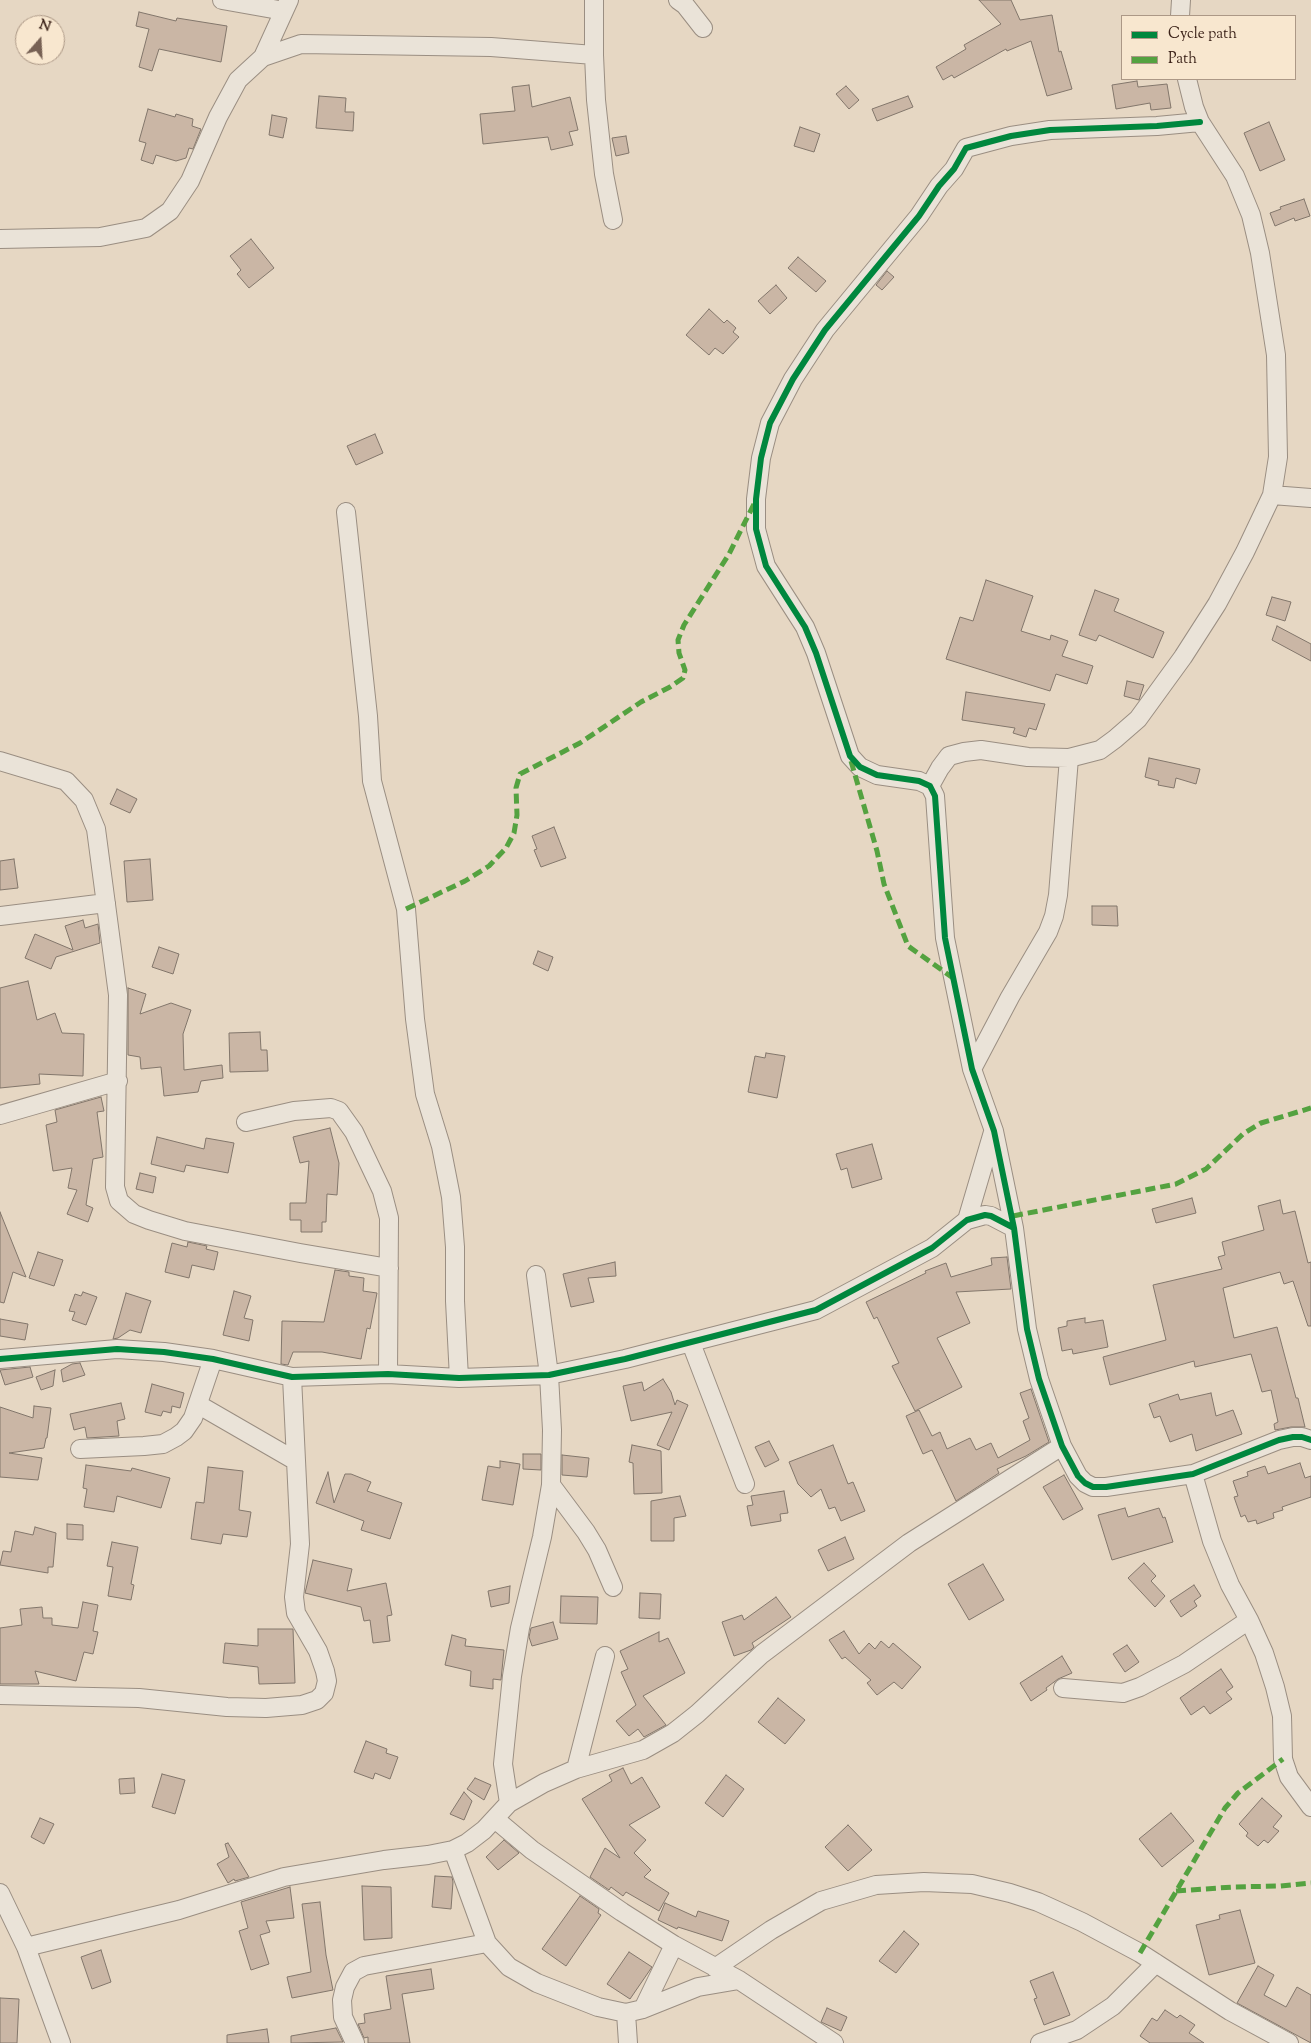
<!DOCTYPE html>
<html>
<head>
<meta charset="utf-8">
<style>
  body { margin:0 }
  #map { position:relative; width:1311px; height:2043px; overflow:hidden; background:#e6d7c3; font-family:"Sorts Mill Goudy",serif }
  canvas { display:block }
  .legend { position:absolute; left:1121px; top:15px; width:175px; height:65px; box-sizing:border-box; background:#f8e7cf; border:1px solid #ac9886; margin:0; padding:6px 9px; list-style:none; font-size:15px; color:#3b2218 }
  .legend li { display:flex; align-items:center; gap:10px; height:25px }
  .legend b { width:25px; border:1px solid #ac9886 }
  .north { position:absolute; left:15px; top:15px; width:50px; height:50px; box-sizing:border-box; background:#f8e7cf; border:1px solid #ac9886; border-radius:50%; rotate:19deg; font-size:14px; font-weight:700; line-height:20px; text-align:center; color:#3b2218 }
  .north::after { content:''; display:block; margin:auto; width:18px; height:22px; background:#776154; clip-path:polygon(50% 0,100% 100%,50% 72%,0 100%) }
</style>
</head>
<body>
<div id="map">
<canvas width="1311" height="2043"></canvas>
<ul class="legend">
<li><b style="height:6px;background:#00873e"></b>Cycle path</li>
<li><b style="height:6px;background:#54a240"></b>Path</li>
</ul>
<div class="north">N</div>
</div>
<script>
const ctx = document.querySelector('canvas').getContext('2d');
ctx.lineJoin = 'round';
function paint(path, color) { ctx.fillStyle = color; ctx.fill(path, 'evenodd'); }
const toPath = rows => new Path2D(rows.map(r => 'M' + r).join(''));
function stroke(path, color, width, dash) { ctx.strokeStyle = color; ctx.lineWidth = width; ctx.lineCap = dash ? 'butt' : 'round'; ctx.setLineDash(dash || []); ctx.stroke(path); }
const building = toPath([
  [979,0,1011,0,1020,20,1052,15,1059,52,1061,51,1072,89,1047,96,1031,41,1007,51,1006,49,954,78,952,75,943,80,936,67,966,49,964,45,1001,24,979,0],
  [139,12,176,21,177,18,227,26,221,62,159,49,152,71,139,67,149,29,136,26,139,12],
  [1137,81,1138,87,1167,84,1171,108,1151,110,1150,103,1116,109,1112,85,1137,81],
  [529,85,532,107,570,97,578,130,569,132,573,145,551,150,548,137,483,144,480,114,515,111,512,87,529,85],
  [846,86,859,100,849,109,836,94,846,86],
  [319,96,346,98,345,112,354,112,353,131,316,128,319,96],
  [908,96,913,107,877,121,872,109,908,96],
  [148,109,175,117,176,114,193,119,192,126,201,129,193,149,189,148,186,158,176,161,156,155,153,164,141,160,146,143,139,141,148,109],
  [272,115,287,118,283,138,269,135,272,115],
  [1269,122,1285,160,1260,171,1244,133,1269,122],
  [800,127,820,134,814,152,794,146,800,127],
  [626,136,629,153,616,156,612,138,626,136],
  [1304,199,1310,216,1295,221,1294,218,1275,226,1270,213,1281,209,1280,207,1304,199],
  [251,239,274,268,249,288,237,274,241,270,230,256,251,239],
  [798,257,826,281,816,292,788,268,798,257],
  [887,271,894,277,882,290,876,285,887,271],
  [776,285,787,298,770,314,758,301,776,285],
  [709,309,724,323,727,320,736,328,733,332,739,337,723,354,715,348,709,355,686,335,709,309],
  [375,434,383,453,356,465,347,446,375,434],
  [986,580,1033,596,1021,631,1050,640,1051,635,1068,641,1062,656,1093,666,1087,684,1056,674,1050,691,946,659,960,617,973,621,986,580],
  [1095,590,1119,599,1114,611,1164,632,1153,658,1099,635,1096,641,1079,635,1095,590],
  [1272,597,1291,602,1285,621,1266,615,1272,597],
  [1277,626,1311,644,1311,661,1272,640,1277,626],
  [1127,681,1144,685,1139,700,1124,696,1127,681],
  [966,692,1045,704,1036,730,1029,728,1026,737,1013,733,1015,728,962,720,966,692],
  [1149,758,1200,769,1196,784,1176,778,1174,788,1158,785,1159,781,1145,777,1149,758],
  [117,789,137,799,130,813,110,804,117,789],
  [554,827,566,858,541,867,534,850,537,849,532,836,554,827],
  [14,859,18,888,0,890,0,861,14,859],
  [150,859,153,900,127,902,124,861,150,859],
  [1092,906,1117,906,1118,926,1092,925,1092,906],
  [83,920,85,928,98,924,100,943,56,957,51,969,25,958,35,934,73,950,65,926,83,920],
  [159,947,179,954,173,974,152,967,159,947],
  [538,951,553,957,548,971,533,964,538,951],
  [28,981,37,1020,55,1013,62,1033,84,1034,83,1076,39,1074,40,1084,0,1088,0,988,28,981],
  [128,988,146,994,140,1014,171,1003,191,1010,183,1034,184,1070,222,1065,223,1078,201,1081,198,1092,164,1096,161,1067,141,1069,140,1057,128,1055,128,988],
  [260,1032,261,1050,267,1050,268,1071,230,1072,229,1033,260,1032],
  [766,1053,785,1056,777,1098,748,1092,755,1056,765,1058,766,1053],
  [101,1097,104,1111,97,1112,103,1157,93,1159,86,1205,93,1208,88,1222,67,1214,77,1190,68,1188,72,1168,53,1171,46,1125,57,1122,55,1110,101,1097],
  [330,1128,339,1163,337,1195,327,1194,326,1222,322,1222,322,1232,301,1232,301,1220,290,1220,290,1203,306,1203,309,1161,300,1163,293,1137,330,1128],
  [157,1137,204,1149,206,1138,234,1143,228,1173,186,1165,184,1172,151,1164,157,1137],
  [872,1144,882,1179,852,1188,847,1168,841,1170,836,1154,872,1144],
  [140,1173,156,1177,153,1193,136,1189,140,1173],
  [1192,1198,1196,1213,1156,1223,1152,1209,1192,1198],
  [1280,1200,1283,1214,1295,1211,1308,1263,1311,1262,1311,1326,1308,1326,1293,1281,1284,1284,1280,1272,1223,1288,1234,1338,1277,1327,1296,1398,1298,1398,1305,1427,1291,1427,1275,1430,1274,1424,1278,1422,1271,1390,1262,1392,1251,1354,1195,1367,1194,1361,1110,1385,1103,1357,1166,1340,1153,1285,1222,1269,1218,1257,1225,1255,1222,1242,1264,1230,1258,1206,1280,1200],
  [0,1212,26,1277,13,1272,4,1303,0,1302,0,1212],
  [188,1242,207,1246,206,1249,218,1252,214,1270,192,1265,189,1278,165,1272,172,1243,187,1247,188,1242],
  [38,1252,63,1260,54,1286,29,1278,38,1252],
  [1007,1257,1011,1289,956,1292,970,1323,937,1338,962,1387,915,1411,892,1366,899,1363,877,1317,874,1319,866,1302,926,1273,925,1271,946,1263,951,1277,992,1265,991,1258,1007,1257],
  [615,1262,616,1276,588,1278,594,1302,571,1307,563,1274,615,1262],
  [335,1270,349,1272,349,1276,364,1278,363,1291,377,1293,370,1329,367,1328,361,1359,322,1352,293,1352,288,1365,281,1364,282,1321,324,1322,335,1270],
  [234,1291,251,1296,244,1318,253,1320,249,1341,223,1335,234,1291],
  [83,1292,97,1297,86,1325,72,1320,75,1312,69,1311,75,1294,81,1296,83,1292],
  [126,1293,151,1301,148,1309,141,1333,130,1330,118,1338,113,1339,126,1293],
  [1085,1318,1085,1323,1103,1320,1108,1347,1073,1354,1072,1349,1062,1351,1058,1328,1067,1326,1067,1321,1085,1318],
  [0,1319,28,1324,25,1340,0,1336,0,1319],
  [80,1363,85,1375,63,1382,61,1370,72,1364,80,1363],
  [30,1367,33,1377,5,1385,0,1370,30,1367],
  [55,1370,53,1386,41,1390,36,1377,55,1370],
  [663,1379,671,1392,675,1405,677,1400,688,1405,669,1450,657,1445,672,1412,631,1421,623,1386,642,1382,644,1391,663,1379],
  [152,1384,184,1393,180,1408,172,1406,171,1413,163,1411,161,1416,145,1412,152,1384],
  [1031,1389,1049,1442,1026,1456,997,1469,999,1473,956,1501,932,1450,923,1454,906,1416,919,1410,932,1436,940,1432,947,1449,970,1438,976,1450,991,1443,998,1458,1030,1440,1023,1421,1029,1418,1020,1393,1031,1389],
  [1211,1393,1216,1416,1233,1410,1242,1434,1196,1451,1192,1434,1170,1442,1160,1416,1154,1418,1149,1404,1178,1394,1180,1400,1211,1393],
  [121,1403,125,1419,117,1421,119,1436,87,1438,85,1427,74,1430,70,1414,121,1403],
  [34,1406,51,1408,47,1438,46,1438,44,1448,9,1453,42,1458,38,1480,0,1477,0,1407,33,1418,34,1406],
  [769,1441,779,1460,765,1467,755,1447,769,1441],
  [632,1445,661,1451,662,1493,634,1494,633,1463,629,1462,632,1445],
  [833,1445,848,1484,853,1482,865,1511,841,1521,835,1507,829,1509,821,1489,811,1497,798,1484,789,1462,833,1445],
  [523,1454,541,1454,541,1470,523,1469,523,1454],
  [562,1455,589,1458,587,1477,562,1475,562,1455],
  [500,1461,520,1464,513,1505,482,1500,488,1466,500,1468,500,1461],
  [1300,1463,1305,1478,1311,1476,1311,1497,1282,1507,1283,1510,1273,1513,1274,1518,1257,1524,1256,1520,1248,1522,1245,1515,1241,1517,1234,1497,1238,1496,1233,1481,1248,1476,1247,1472,1265,1466,1268,1474,1300,1463],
  [86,1465,131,1471,132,1468,170,1478,161,1508,117,1496,114,1512,84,1507,87,1489,83,1488,86,1465],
  [208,1467,243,1471,239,1510,251,1512,247,1537,223,1534,221,1544,191,1539,196,1502,204,1503,208,1467],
  [328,1472,334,1503,345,1474,351,1474,371,1482,367,1491,402,1503,390,1539,361,1530,364,1521,316,1503,328,1472],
  [1064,1475,1083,1509,1063,1520,1043,1487,1064,1475],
  [784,1491,788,1513,780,1514,781,1521,751,1526,747,1506,753,1505,751,1496,784,1491],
  [680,1496,686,1516,674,1518,674,1541,651,1541,651,1501,680,1496],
  [1125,1508,1128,1517,1159,1508,1163,1518,1165,1517,1173,1542,1112,1560,1098,1515,1125,1508],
  [67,1524,83,1525,83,1540,67,1539,67,1524],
  [35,1527,56,1533,53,1567,48,1567,48,1573,0,1565,3,1551,11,1552,15,1531,33,1535,35,1527],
  [845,1537,854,1559,828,1571,818,1550,845,1537],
  [112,1542,138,1547,131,1584,134,1585,131,1600,108,1596,113,1567,107,1566,112,1542],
  [313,1560,352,1569,347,1591,386,1583,392,1615,387,1616,390,1641,373,1643,370,1620,364,1621,361,1607,305,1593,313,1560],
  [1144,1563,1156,1576,1151,1581,1165,1596,1155,1607,1128,1578,1144,1563],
  [983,1564,1004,1600,969,1620,948,1584,983,1564],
  [1194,1585,1201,1596,1194,1601,1197,1606,1181,1617,1170,1601,1194,1585],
  [510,1586,509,1603,491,1607,488,1591,510,1586],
  [640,1593,661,1594,660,1619,639,1618,640,1593],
  [561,1596,598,1597,597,1624,560,1623,561,1596],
  [776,1597,791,1617,752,1643,754,1647,751,1650,734,1656,722,1622,742,1615,744,1620,776,1597],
  [83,1602,98,1605,93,1631,98,1632,93,1654,84,1652,76,1681,35,1671,39,1684,0,1684,0,1628,22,1625,20,1609,42,1607,43,1618,52,1618,52,1625,78,1628,83,1602],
  [553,1622,558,1639,532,1646,529,1637,531,1628,553,1622],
  [258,1629,293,1629,295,1683,259,1684,258,1667,223,1663,225,1643,258,1646,258,1629],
  [844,1631,859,1654,869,1643,875,1649,881,1641,889,1648,893,1643,921,1667,902,1689,894,1682,877,1695,867,1683,871,1680,845,1657,842,1659,829,1640,844,1631],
  [659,1632,659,1642,668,1638,685,1673,643,1696,666,1725,644,1737,638,1729,629,1736,616,1721,636,1705,621,1672,628,1669,620,1651,659,1632],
  [452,1635,466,1639,465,1646,504,1650,501,1680,493,1679,493,1689,470,1686,471,1671,445,1665,452,1635],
  [1127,1645,1139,1662,1125,1672,1113,1654,1127,1645],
  [1062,1656,1072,1673,1058,1679,1046,1688,1047,1690,1031,1701,1020,1683,1062,1656],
  [1221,1669,1233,1687,1226,1692,1232,1699,1210,1714,1204,1706,1191,1715,1180,1698,1221,1669],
  [778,1698,805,1720,785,1744,758,1722,778,1698],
  [366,1741,387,1749,386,1753,398,1757,390,1779,375,1773,373,1779,354,1772,366,1741],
  [623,1768,631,1784,642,1777,660,1807,629,1825,646,1840,634,1853,651,1870,644,1877,669,1893,659,1911,626,1892,623,1896,611,1887,609,1890,590,1877,605,1848,620,1858,582,1799,612,1781,609,1775,623,1768],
  [162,1774,185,1780,175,1814,152,1807,162,1774],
  [726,1775,744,1789,723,1817,705,1803,726,1775],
  [134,1778,135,1793,120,1794,119,1779,134,1778],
  [475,1778,491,1785,484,1800,467,1789,475,1778],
  [464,1792,472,1801,464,1820,450,1814,464,1792],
  [1262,1798,1282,1816,1273,1827,1279,1831,1268,1843,1264,1840,1258,1846,1246,1836,1248,1833,1239,1824,1262,1798],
  [1171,1813,1194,1841,1162,1867,1139,1839,1171,1813],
  [40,1818,54,1824,44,1844,31,1837,40,1818],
  [848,1825,872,1850,848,1871,825,1847,848,1825],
  [504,1840,519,1853,498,1870,486,1857,504,1840],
  [228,1843,240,1862,249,1877,235,1881,234,1879,228,1883,217,1864,229,1857,225,1844,228,1843],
  [435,1876,452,1877,453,1882,451,1909,432,1907,435,1876],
  [362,1886,391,1887,392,1938,364,1940,362,1886],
  [290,1887,294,1918,266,1921,270,1932,260,1935,269,1964,251,1970,239,1931,248,1928,241,1902,290,1887],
  [580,1896,599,1909,598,1913,601,1915,566,1966,542,1949,580,1896],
  [320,1902,326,1955,333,1990,292,1998,287,1977,311,1972,302,1904,320,1902],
  [665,1903,696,1917,698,1911,729,1921,722,1941,678,1927,677,1929,658,1920,665,1903],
  [1240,1910,1255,1963,1209,1975,1196,1925,1220,1919,1219,1915,1240,1910],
  [904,1931,919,1944,896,1973,879,1961,904,1931],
  [101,1950,111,1982,92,1989,81,1957,101,1950],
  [629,1952,652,1967,630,1999,607,1984,629,1952],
  [1258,1966,1274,1975,1264,1995,1286,2007,1297,1987,1311,1995,1311,2043,1237,2003,1258,1966],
  [431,1969,434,1989,402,1994,410,2043,368,2043,368,2037,364,2038,358,2024,365,2023,364,2014,391,2009,386,1976,431,1969],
  [1053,1972,1070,2015,1044,2025,1034,1999,1037,1998,1030,1981,1053,1972],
  [0,1998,19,1999,17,2043,0,2043,0,1998],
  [827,2008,847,2017,841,2031,821,2022,827,2008],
  [1165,2010,1177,2018,1180,2015,1195,2025,1189,2033,1204,2043,1150,2043,1140,2036,1152,2018,1157,2021,1165,2010],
  [336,2028,343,2042,291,2043,291,2036,336,2028],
  [267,2029,269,2043,227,2043,227,2035,267,2029]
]);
paint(building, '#cab6a5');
stroke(building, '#82766b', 1);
const street = toPath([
  [222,0,284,11],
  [594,0,594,55,596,100,604,174,613,220],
  [678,0,685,5,703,28],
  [1180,16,1181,0],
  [263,57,289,0],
  [0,239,100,237,146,228,170,211,190,181,218,117,238,80,263,57,301,44,491,47,594,55],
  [1272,495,1311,498],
  [346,512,368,716,372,781,406,909,415,1019,425,1094,441,1146,451,1197,455,1247,455,1301,459,1378],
  [0,761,66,781,84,800,96,829,118,995,115,1187,119,1201,134,1214,149,1220,185,1231,300,1253,389,1268],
  [930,786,940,768,949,756,964,752,981,750,1028,757,1069,758,1100,750,1115,739,1138,719,1183,657,1217,604,1245,552,1272,495,1278,457,1276,355,1260,253,1251,215,1235,176,1200,122,1194,107,1187,79],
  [0,916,106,903],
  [972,1069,1010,997,1048,932,1054,916,1058,895,1069,758],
  [0,1115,118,1081],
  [246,1122,294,1111,331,1108,339,1111,354,1132,382,1191,389,1218,388,1374],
  [967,1220,993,1132],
  [1014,1228,994,1131,972,1069,945,938,935,796,930,786,919,781,877,775,860,767,850,756,816,653,805,627,766,566,756,529,756,499,761,458,770,423,793,379,825,330,919,216,939,186,954,169,966,148,1011,136,1050,130,1157,126,1200,122],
  [691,1343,745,1484],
  [0,1359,117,1349,164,1352,213,1359,292,1377,388,1374,459,1378,549,1375,625,1359,816,1310,932,1248,967,1220,985,1215,991,1216,1014,1228,1027,1329,1039,1379,1062,1446,1078,1476,1085,1483,1093,1487,1106,1487,1193,1474,1279,1440,1293,1437,1302,1437,1311,1440],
  [199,1405,296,1461],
  [80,1449,144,1446,163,1444,176,1437,184,1431,193,1418,213,1359],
  [1193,1474,1212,1541,1230,1585,1249,1620,1264,1653,1275,1687,1282,1716,1283,1759,1289,1777,1311,1807],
  [551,1485,586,1532,597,1550,613,1587],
  [1063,1688,1123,1693,1140,1687,1184,1664,1249,1620],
  [0,1695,139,1698,227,1707,266,1708,302,1705,317,1700,324,1693,327,1681,325,1671,318,1651,296,1613,294,1597,300,1544,292,1377],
  [576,1769,605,1656],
  [509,1803,503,1764,512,1676,520,1628,542,1537,551,1485,552,1430,549,1375,536,1275],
  [495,1819,532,1850,622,1912,674,1945,739,1980,834,2043],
  [453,1850,487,1943,509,1967,537,1983,598,2007,626,2013,643,2009,698,1987,739,1980],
  [0,1893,26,1947,61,2043],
  [26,1947,179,1910,284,1877,384,1860,428,1855,453,1850,467,1843,484,1830,509,1803,544,1783,576,1769,643,1750,673,1733,697,1714,762,1654,909,1543,1062,1446],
  [715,1968,771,1930,821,1901,876,1885,924,1882,972,1884,1010,1893,1038,1902,1082,1922,1140,1953,1230,2011,1289,2043],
  [643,2009,674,1945],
  [626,2013,628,2043],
  [355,2043,343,2017,342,2000,345,1987,353,1972,364,1966,487,1943],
  [1040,2043,1077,2030,1113,2006,1156,1963]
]);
stroke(street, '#9a8e82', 20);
stroke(street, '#eae3d8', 18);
stroke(toPath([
  [851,761,877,851,884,884,908,946,953,978],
  [406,909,465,881,489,866,506,848,514,833,517,815,516,788,520,774,580,743,641,702,670,687,683,678,685,670,679,653,678,640,684,625,729,554,754,504],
  [1013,1216,1176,1184,1206,1169,1243,1134,1261,1123,1311,1108],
  [1176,1891,1233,1887,1280,1886,1311,1883],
  [1140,1953,1225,1808,1238,1793,1283,1759]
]), '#54a240', 5, [10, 5]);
stroke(toPath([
  [1014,1228,994,1131,972,1069,945,938,935,796,930,786,919,781,877,775,860,767,850,756,816,653,805,627,766,566,756,529,756,499,761,458,770,423,793,379,825,330,919,216,939,186,954,169,966,148,1011,136,1050,130,1157,126,1200,122],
  [0,1359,117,1349,164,1352,213,1359,292,1377,388,1374,459,1378,549,1375,625,1359,816,1310,932,1248,967,1220,985,1215,991,1216,1014,1228,1027,1329,1039,1379,1062,1446,1078,1476,1085,1483,1093,1487,1106,1487,1193,1474,1279,1440,1293,1437,1302,1437,1311,1440]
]), '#00873e', 6);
</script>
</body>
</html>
